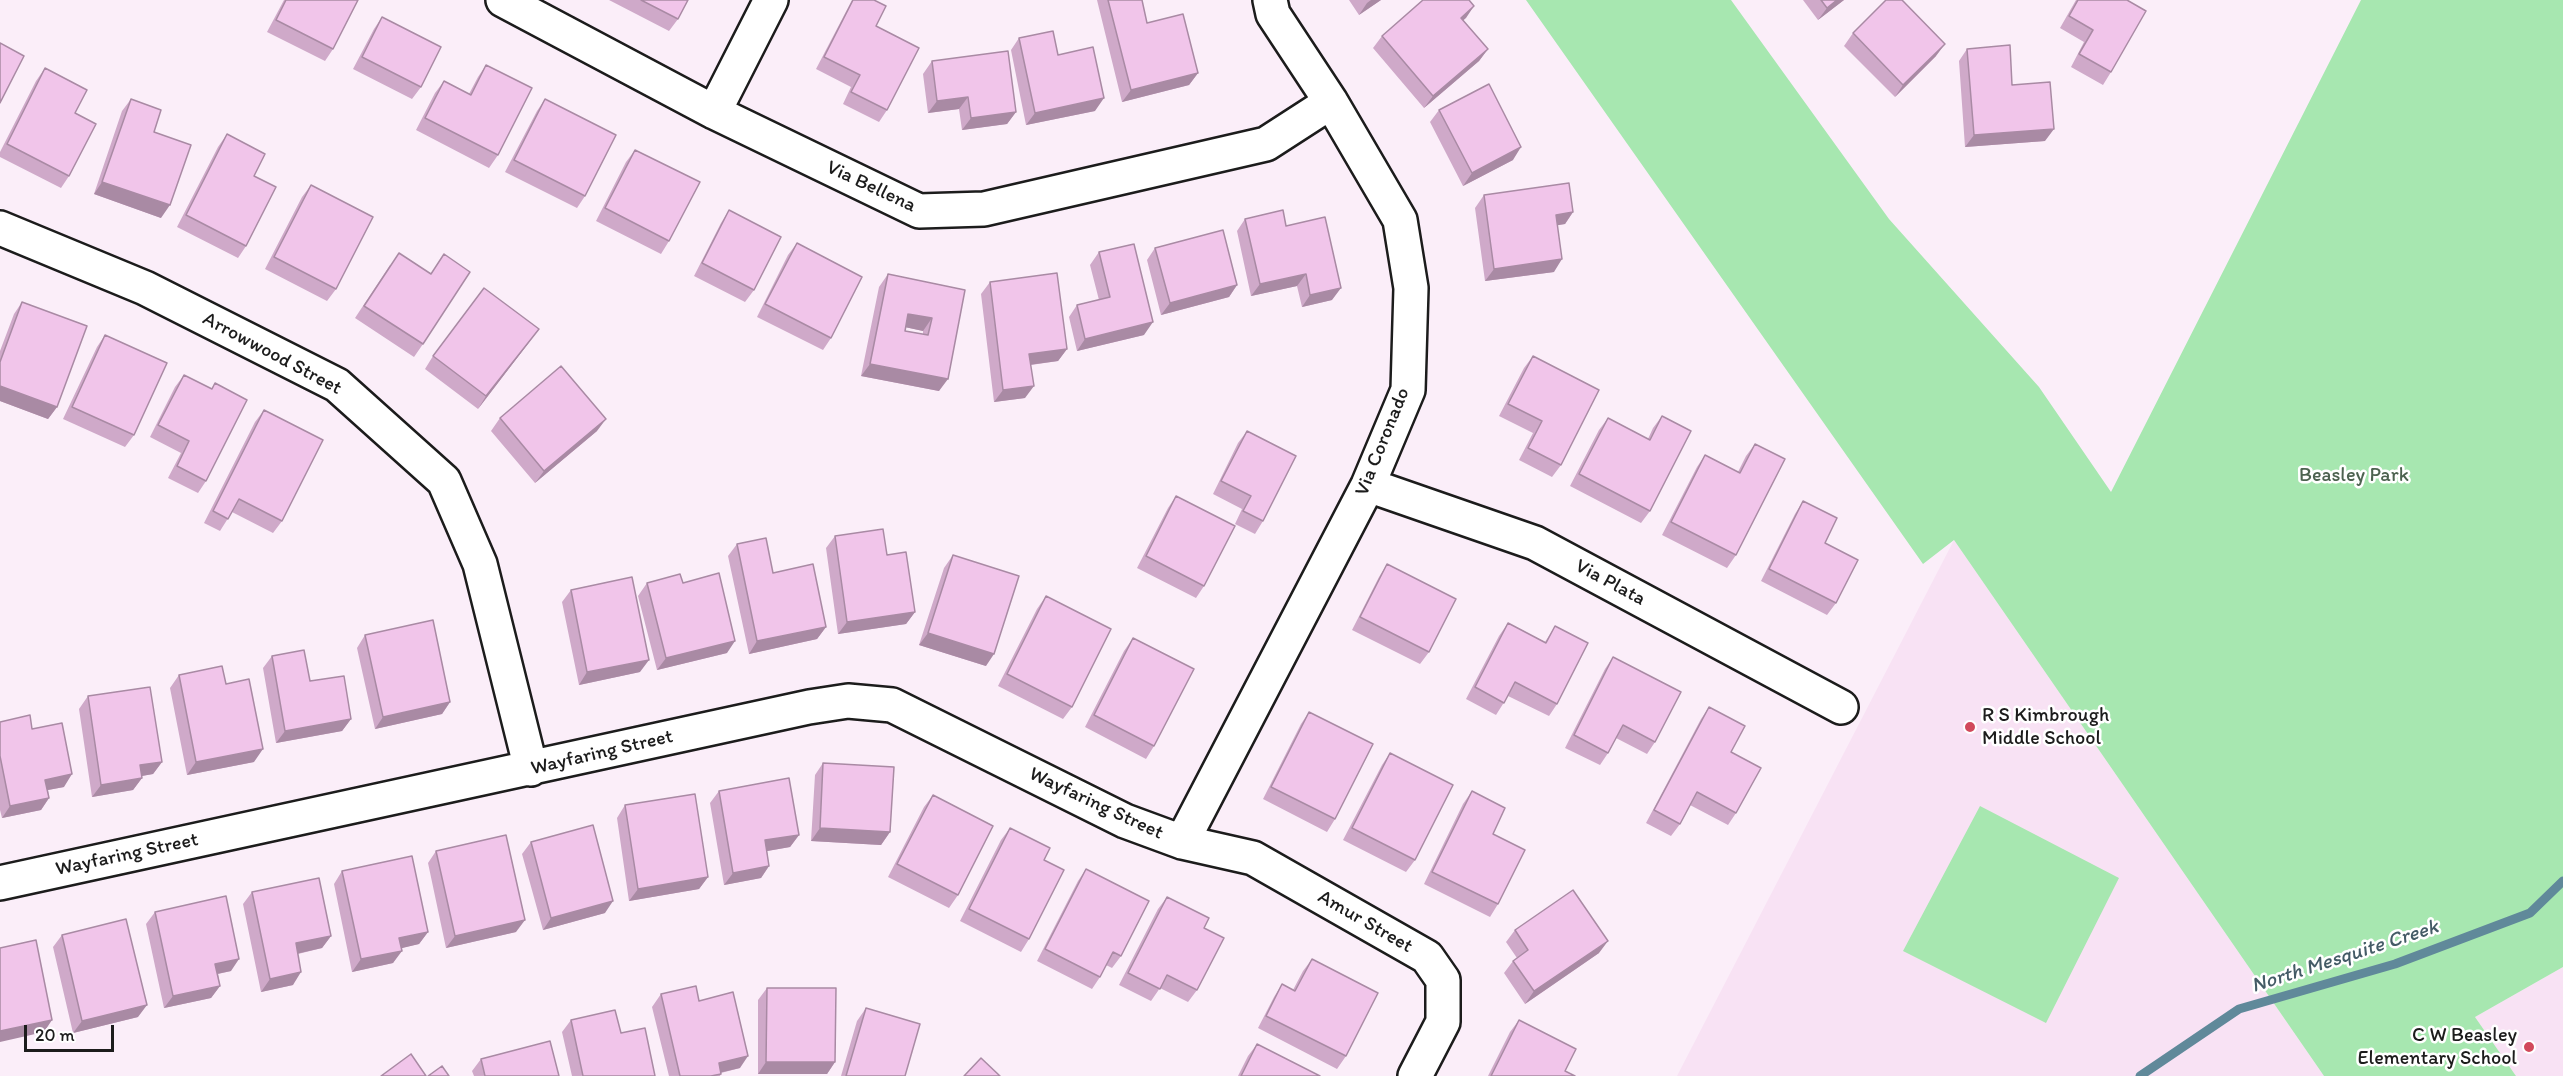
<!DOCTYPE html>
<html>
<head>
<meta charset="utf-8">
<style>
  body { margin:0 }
  #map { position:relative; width:2563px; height:1076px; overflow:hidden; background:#fbeef9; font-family:Itim,sans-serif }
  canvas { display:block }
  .scale { position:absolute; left:24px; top:1025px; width:90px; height:27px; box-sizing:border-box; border:3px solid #1c1c1c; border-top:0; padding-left:8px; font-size:18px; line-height:21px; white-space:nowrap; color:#1c1c1c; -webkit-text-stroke:4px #fff; paint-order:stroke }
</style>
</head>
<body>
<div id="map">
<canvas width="2563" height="1076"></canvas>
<div class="scale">20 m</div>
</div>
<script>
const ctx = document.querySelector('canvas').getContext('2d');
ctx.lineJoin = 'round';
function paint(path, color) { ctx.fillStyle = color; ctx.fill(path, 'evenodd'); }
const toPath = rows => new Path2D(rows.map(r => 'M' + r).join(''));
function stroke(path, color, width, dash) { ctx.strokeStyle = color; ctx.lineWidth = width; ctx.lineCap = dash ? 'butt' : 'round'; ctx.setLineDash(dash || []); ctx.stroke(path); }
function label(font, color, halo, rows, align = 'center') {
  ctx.font = font + ' Itim,sans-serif'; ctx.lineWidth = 5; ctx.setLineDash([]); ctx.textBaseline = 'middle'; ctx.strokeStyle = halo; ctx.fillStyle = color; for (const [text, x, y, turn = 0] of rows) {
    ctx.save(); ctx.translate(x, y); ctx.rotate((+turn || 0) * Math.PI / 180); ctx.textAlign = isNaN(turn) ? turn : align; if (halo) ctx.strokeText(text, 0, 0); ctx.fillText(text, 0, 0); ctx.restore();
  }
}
paint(toPath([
  [1954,540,2324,1076,1677,1076],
  [2563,967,2563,1076,2516,1076,2475,1017]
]), '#f8e2f4');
paint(toPath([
  [1526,0,1731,0,1889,219,2039,387,2111,492,2361,0,2563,0,2563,967,2475,1017,2516,1076,2324,1076,1954,540,1923,564],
  [1980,806,2119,878,2046,1023,1903,951]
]), '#a7e7b0');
stroke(toPath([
  [2140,1076,2239,1009,2395,964,2530,913,2563,881]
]), '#60899a', 9);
const minor = toPath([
  [503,0,714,112,919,211,984,209,1266,144,1331,102],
  [714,112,771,0],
  [0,228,145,288,337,385,444,481,480,564,531,769],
  [1368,485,1535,543,1841,707],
  [1182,842,1368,485,1408,390,1411,288,1400,220,1331,102,1273,14,1270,0],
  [0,883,809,707,848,701,892,705,1125,821,1182,842,1253,858,1427,957,1443,980,1443,1022,1415,1076]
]);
stroke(minor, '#1c1c1c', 38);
stroke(minor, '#fff', 33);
paint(toPath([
  [284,0,358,0,333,49,325,61,267,32],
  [609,0,688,0,678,19,669,31],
  [852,0,874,0,876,26,887,110,879,122,843,104,851,87,816,69],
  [1097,0,1142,0,1147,23,1198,73,1189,85,1122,102],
  [1349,0,1381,0,1359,15],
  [1803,0,1844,0,1818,20],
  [2076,0,2127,0,2111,72,2103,85,2071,67,2084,42,2060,28],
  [1474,6,1463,20,1488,49,1479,61,1424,108,1373,48,1382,36],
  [382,17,421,87,412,99,353,69,374,29],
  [1853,33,1936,56,1895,97,1844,46],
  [1019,38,1058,55,1095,111,1026,125,1011,50],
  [1967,49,2012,85,2045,141,1965,147,1959,61],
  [932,61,1016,112,1007,124,962,130,959,109,928,113,923,74],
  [486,65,498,155,489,168,416,130,435,93,444,81,469,94,478,77],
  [45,68,75,113,69,176,61,188,0,157,0,152,36,81],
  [131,99,154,132,161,218,94,194,122,111],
  [545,99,585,196,577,208,505,172,537,111],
  [1439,110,1513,160,1463,186,1430,122],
  [227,134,254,176,246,246,238,258,177,227,218,147],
  [635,150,669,241,661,254,596,221,626,162],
  [311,185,336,289,327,301,265,269,302,197],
  [1484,195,1573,212,1565,224,1557,225,1554,272,1485,281,1475,208],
  [729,210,754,290,745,302,694,276,721,223],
  [1245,219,1286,226,1332,300,1302,307,1297,286,1251,296,1237,231],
  [797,243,831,338,823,350,757,317,788,255],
  [1155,248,1237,285,1229,297,1161,315,1147,260],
  [1099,252,1144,335,1077,351,1069,317,1077,305,1099,300,1090,265],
  [390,265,430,274,423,344,414,357,355,318],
  [888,274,965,290,939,391,861,376,879,287],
  [905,327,923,331,923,334,905,331],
  [990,282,1067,349,1058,361,1031,365,1025,398,994,402,981,294],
  [22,302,57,407,48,419,0,401,0,351,14,314],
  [105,335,134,435,125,447,63,419,97,347],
  [530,341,478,409,425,369,433,356],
  [1533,356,1561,465,1552,477,1519,460,1533,433,1499,416,1524,368],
  [184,375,211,389,215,383,206,481,198,493,168,478,181,453,150,437,175,387],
  [264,410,282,521,273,533,232,512,220,531,204,523,255,422],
  [1662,416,1650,511,1641,523,1570,486,1599,430,1608,418,1648,439,1653,428],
  [500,418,597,431,535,483,491,431],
  [1247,431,1263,521,1255,534,1235,524,1242,509,1213,494,1238,443],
  [1755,444,1736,555,1727,568,1662,535,1697,467,1705,455,1738,472,1746,456],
  [1176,496,1204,586,1196,598,1137,568,1168,508],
  [1803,501,1825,543,1836,603,1827,615,1761,581,1795,514],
  [835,536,887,555,915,612,906,624,838,634,826,548],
  [737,544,773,573,826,627,817,639,749,654,728,556],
  [953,555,986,666,919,645,944,568],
  [1387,564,1429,652,1420,664,1352,630,1379,577],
  [647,583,683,583,727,653,657,670,638,596],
  [571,590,640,672,579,685,562,602],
  [1046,596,1072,707,1063,719,998,686,1037,609],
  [1508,623,1545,642,1555,626,1557,704,1549,716,1508,696,1496,715,1466,699,1499,636],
  [365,635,450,702,442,714,375,729,357,648],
  [1133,638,1154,746,1146,759,1085,727,1124,651],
  [272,656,310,681,351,719,342,731,276,743,263,668],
  [1613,657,1655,742,1647,754,1616,738,1608,753,1600,765,1565,748,1605,669],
  [179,675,226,684,254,762,187,775,170,688],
  [88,696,162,762,153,774,141,776,142,778,133,790,92,797,79,709],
  [1709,707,1731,752,1736,813,1728,825,1690,805,1680,824,1671,836,1646,823,1701,719],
  [1309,712,1335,819,1327,832,1263,799,1301,724],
  [0,722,32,729,64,787,48,790,49,798,41,810,2,818,0,810],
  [1390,753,1415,860,1406,872,1343,840,1382,765],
  [823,763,890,832,881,845,811,841,815,775],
  [719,791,799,835,790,847,767,851,769,866,761,878,724,885,710,803],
  [1472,791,1493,834,1498,904,1490,917,1424,884,1463,804],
  [933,795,958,895,949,908,888,877,924,807],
  [625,805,708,877,699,889,629,901,617,818],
  [1010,828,1044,860,1029,939,1021,952,960,921,1001,840],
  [531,842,605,913,543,930,522,854],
  [436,851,516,932,446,948,428,863],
  [1086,869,1121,956,1112,968,1106,965,1100,977,1092,989,1037,961,1078,881],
  [342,871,428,932,419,944,401,948,393,963,352,972,334,884],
  [252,892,331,936,322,948,298,954,293,985,261,992,243,904],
  [1167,897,1204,928,1197,990,1188,1002,1160,988,1151,1001,1119,985,1158,909],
  [155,912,231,971,218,974,220,986,211,998,164,1008,146,924],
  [1515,930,1599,953,1525,1004,1504,973,1513,961,1517,958,1506,942],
  [62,935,138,1017,73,1033,53,947],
  [1312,959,1346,1056,1337,1069,1258,1028,1274,997,1282,984,1293,990,1303,971],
  [767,988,835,1062,827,1074,758,1074,758,1000],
  [661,994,699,1001,740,1068,721,1073,720,1076,669,1076,652,1007],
  [866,1008,905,1076,841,1076,857,1021],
  [571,1020,621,1033,655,1076,572,1076,562,1032],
  [1519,1020,1565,1071,1575,1076,1488,1076,1510,1032],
  [1257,1044,1320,1076,1238,1076,1248,1056],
  [481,1059,559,1076,474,1076,472,1071]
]), '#cfa9c9');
paint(toPath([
  [1371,0,1381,0,1359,15,1367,3],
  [1837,0,1844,0,1818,20,1827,8],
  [1474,6,1466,18,1452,30,1461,18],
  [1945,44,1936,56,1895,97,1903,85],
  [1488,49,1479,61,1424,108,1433,96],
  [1198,73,1189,85,1122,102,1131,90],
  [968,97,959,109,928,113,937,101],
  [1104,98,1095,111,1026,125,1035,113],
  [1016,112,1007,124,962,130,971,118],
  [2054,129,2045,141,1965,147,1974,135],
  [1521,147,1513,160,1463,186,1472,173],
  [102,182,170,205,161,218,94,194],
  [1573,212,1565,224,1547,227,1556,215],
  [1562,259,1554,272,1485,281,1494,269],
  [1306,274,1297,286,1251,296,1260,284],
  [1237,285,1229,297,1161,315,1170,303],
  [1341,288,1332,300,1302,307,1310,295],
  [908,314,932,318,923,331,900,326],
  [1153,322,1144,335,1077,351,1085,339],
  [539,329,530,341,478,409,486,396],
  [1067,349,1058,361,1021,366,1029,354],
  [870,364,948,379,939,391,861,376],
  [0,386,57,407,48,419,0,401],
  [1034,386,1025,398,994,402,1003,390],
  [606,419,597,431,535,483,544,471],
  [915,612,906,624,838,634,847,622],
  [826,627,817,639,749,654,757,641],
  [928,633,994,654,986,666,919,645],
  [735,641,727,653,657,670,666,658],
  [649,660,640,672,579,685,587,672],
  [450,702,442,714,375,729,383,717],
  [351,719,342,731,276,743,285,731],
  [263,749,254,762,187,775,196,762],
  [162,762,153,774,131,778,140,765],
  [72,774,64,787,37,792,45,780],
  [142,778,133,790,92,797,101,785],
  [49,798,41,810,2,818,10,806],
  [820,828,890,832,881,845,811,841],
  [799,835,790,847,756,853,765,840],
  [769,866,761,878,724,885,733,873],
  [708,877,699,889,629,901,638,889],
  [613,901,605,913,543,930,551,918],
  [525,920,516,932,446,948,455,936],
  [428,932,419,944,390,951,399,938],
  [331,936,322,948,287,956,296,943],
  [1608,941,1599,953,1525,1004,1534,991],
  [402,951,393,963,352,972,361,959],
  [239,959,231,971,207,976,215,964],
  [301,972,293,985,261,992,270,979],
  [220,986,211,998,164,1008,173,996],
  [147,1005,138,1017,73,1033,82,1021],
  [52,1020,44,1032,0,1042,0,1031],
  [748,1056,740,1068,710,1075,719,1063],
  [766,1062,835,1062,827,1074,758,1074]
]), '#a98aa4');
const building = toPath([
  [286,0,358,0,333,49,276,20,286,0],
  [641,0,688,0,678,19,641,0],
  [853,0,874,0,886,6,876,26,919,48,887,110,851,92,860,75,824,57,853,0],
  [1108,0,1142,0,1147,23,1183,14,1198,73,1131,90,1108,0],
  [1423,0,1469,0,1474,6,1461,18,1488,49,1433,96,1382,36,1423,0],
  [1821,0,1837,0,1827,8,1821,0],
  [1886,0,1902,0,1945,44,1903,85,1853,33,1886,0],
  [2078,0,2127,0,2146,11,2111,72,2079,54,2093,30,2069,16,2078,0],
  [382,17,441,47,421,87,362,57,382,17],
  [1053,31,1058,55,1093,47,1104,98,1035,113,1019,38,1053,31],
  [0,43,24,56,0,103,0,43],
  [2010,45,2012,85,2050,82,2054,129,1974,135,1967,49,2010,45],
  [1008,51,1016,112,971,118,968,97,937,101,932,61,1008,51],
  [486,65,532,88,498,155,425,118,444,81,471,95,486,65],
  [45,68,87,90,75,113,96,124,69,176,7,144,45,68],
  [1489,84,1521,147,1472,173,1439,110,1489,84],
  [131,99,161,110,154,132,191,145,170,205,102,182,131,99],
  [545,99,616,135,585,196,514,160,545,99],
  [227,134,265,154,254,176,276,187,246,246,186,215,227,134],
  [635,150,700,182,669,241,605,208,635,150],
  [1569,183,1573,212,1556,215,1562,259,1494,269,1484,195,1569,183],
  [311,185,373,217,336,289,274,257,311,185],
  [729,210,781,237,754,290,702,263,729,210],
  [1283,210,1286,226,1325,217,1341,288,1310,295,1306,274,1260,284,1245,219,1283,210],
  [1223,230,1237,285,1170,303,1155,248,1223,230],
  [797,243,862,277,831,338,765,304,797,243],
  [1134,244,1153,322,1085,339,1077,305,1110,297,1099,252,1134,244],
  [399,253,431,274,444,254,470,272,423,344,364,306,399,253],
  [1057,273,1067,349,1029,354,1034,386,1003,390,990,282,1057,273],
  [888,274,965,290,948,379,870,364,888,274],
  [908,314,932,318,928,335,905,331,908,314],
  [484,288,539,329,486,396,433,356,484,288],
  [22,302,87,326,57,407,0,386,0,362,22,302],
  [105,335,167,363,134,435,72,407,105,335],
  [1533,356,1599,390,1561,465,1528,448,1542,421,1508,404,1533,356],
  [561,366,606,419,544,471,500,418,561,366],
  [184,375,212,389,215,383,247,400,206,481,177,466,189,441,158,425,184,375],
  [264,410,323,440,282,521,239,499,228,519,213,511,264,410],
  [1662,416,1691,431,1650,511,1579,474,1608,418,1650,440,1662,416],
  [1247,431,1296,456,1263,521,1243,511,1251,496,1221,481,1247,431],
  [1755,444,1785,459,1736,555,1671,522,1705,455,1740,473,1755,444],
  [1176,496,1235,526,1204,586,1146,556,1176,496],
  [1803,501,1837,518,1825,543,1858,560,1836,603,1769,569,1803,501],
  [883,529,887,555,906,552,915,612,847,622,835,536,883,529],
  [766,538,773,573,813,564,826,627,757,641,737,544,766,538],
  [953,555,1019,576,994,654,928,633,953,555],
  [1387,564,1456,599,1429,652,1360,617,1387,564],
  [719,573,735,641,666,658,647,583,680,574,683,583,719,573],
  [632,577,649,660,587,672,571,590,632,577],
  [1046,596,1111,629,1072,707,1007,674,1046,596],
  [433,620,450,702,383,717,365,635,433,620],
  [1508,623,1546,643,1555,626,1588,643,1557,704,1515,682,1504,703,1475,687,1508,623],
  [1133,638,1194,669,1154,746,1094,715,1133,638],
  [304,650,310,681,344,676,351,719,285,731,272,656,304,650],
  [1613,657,1681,692,1655,742,1623,725,1608,753,1574,735,1613,657],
  [222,666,226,684,249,679,263,749,196,762,179,675,222,666],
  [150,687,162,762,140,765,142,778,101,785,88,696,150,687],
  [1709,707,1745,726,1731,752,1761,768,1736,813,1697,792,1680,824,1654,810,1709,707],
  [1309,712,1373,744,1335,819,1271,787,1309,712],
  [30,715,32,729,62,723,72,774,45,780,49,798,10,806,0,756,0,722,30,715],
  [1390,753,1453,785,1415,860,1352,828,1390,753],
  [823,763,894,767,890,832,820,828,823,763],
  [789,778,799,835,765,840,769,866,733,873,719,791,789,778],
  [1472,791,1505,808,1493,834,1525,850,1498,904,1432,872,1472,791],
  [695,794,708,877,638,889,625,805,695,794],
  [933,795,993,826,958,895,897,864,933,795],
  [593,825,613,901,551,918,531,842,593,825],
  [1010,828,1050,848,1044,860,1064,870,1029,939,969,909,1010,828],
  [506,835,525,920,455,936,436,851,506,835],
  [412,856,428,932,399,938,402,951,361,959,342,871,412,856],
  [1086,869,1149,901,1121,956,1113,952,1100,977,1045,949,1086,869],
  [319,878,331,936,296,943,301,972,270,979,252,892,319,878],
  [1573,890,1608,941,1534,991,1513,961,1528,950,1515,930,1573,890],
  [226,896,239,959,215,964,220,986,173,996,155,912,226,896],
  [1167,897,1209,918,1204,928,1224,938,1197,990,1167,975,1160,989,1128,973,1167,897],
  [126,919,147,1005,82,1021,62,935,126,919],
  [36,940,52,1020,0,1031,0,948,36,940],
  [1312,959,1378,993,1346,1056,1266,1016,1282,984,1295,991,1312,959],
  [696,986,699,1001,733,992,748,1056,719,1063,721,1074,711,1076,680,1076,661,994,696,986],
  [767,988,836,988,835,1062,766,1062,767,988],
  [866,1008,920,1024,905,1076,846,1076,866,1008],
  [615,1010,621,1033,645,1028,655,1076,583,1076,571,1020,615,1010],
  [1519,1020,1576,1049,1565,1071,1575,1076,1491,1076,1519,1020],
  [550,1041,559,1076,485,1076,481,1059,550,1041],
  [1257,1044,1320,1076,1241,1076,1257,1044],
  [411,1054,426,1076,381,1076,411,1054],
  [981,1058,1000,1076,964,1076,981,1058],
  [442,1066,449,1076,428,1076,442,1066]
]);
paint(building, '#f1c5ea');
stroke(building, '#a98aa4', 1.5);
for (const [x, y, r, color] of [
  [1970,727,6,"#d1495b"],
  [2529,1047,6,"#d1495b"]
]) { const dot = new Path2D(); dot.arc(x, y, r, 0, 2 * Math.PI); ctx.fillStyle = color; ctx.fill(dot); stroke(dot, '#fff', 2); }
label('20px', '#1c1c1c', '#fff', [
  ["Via Bellena",871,187,25],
  ["Arrowwood Street",272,354,28],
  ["Via Coronado",1383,442,-68],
  ["Via Plata",1610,583,28],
  ["Wayfaring Street",602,753,-13],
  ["Wayfaring Street",1096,804,25],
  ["Wayfaring Street",127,855,-12],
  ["Amur Street",1365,922,30]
]);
label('20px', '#4d6350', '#fff', [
  ["Beasley Park",2354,476]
]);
label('20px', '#1c1c1c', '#fff', [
  ["R S Kimbrough",1982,716],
  ["Middle School",1982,739],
  ["C W Beasley",2517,1036,"right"],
  ["Elementary School",2517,1059,"right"]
], 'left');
label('italic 21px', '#445b66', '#fff', [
  ["North Mesquite Creek",2345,957,-18]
]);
</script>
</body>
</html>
